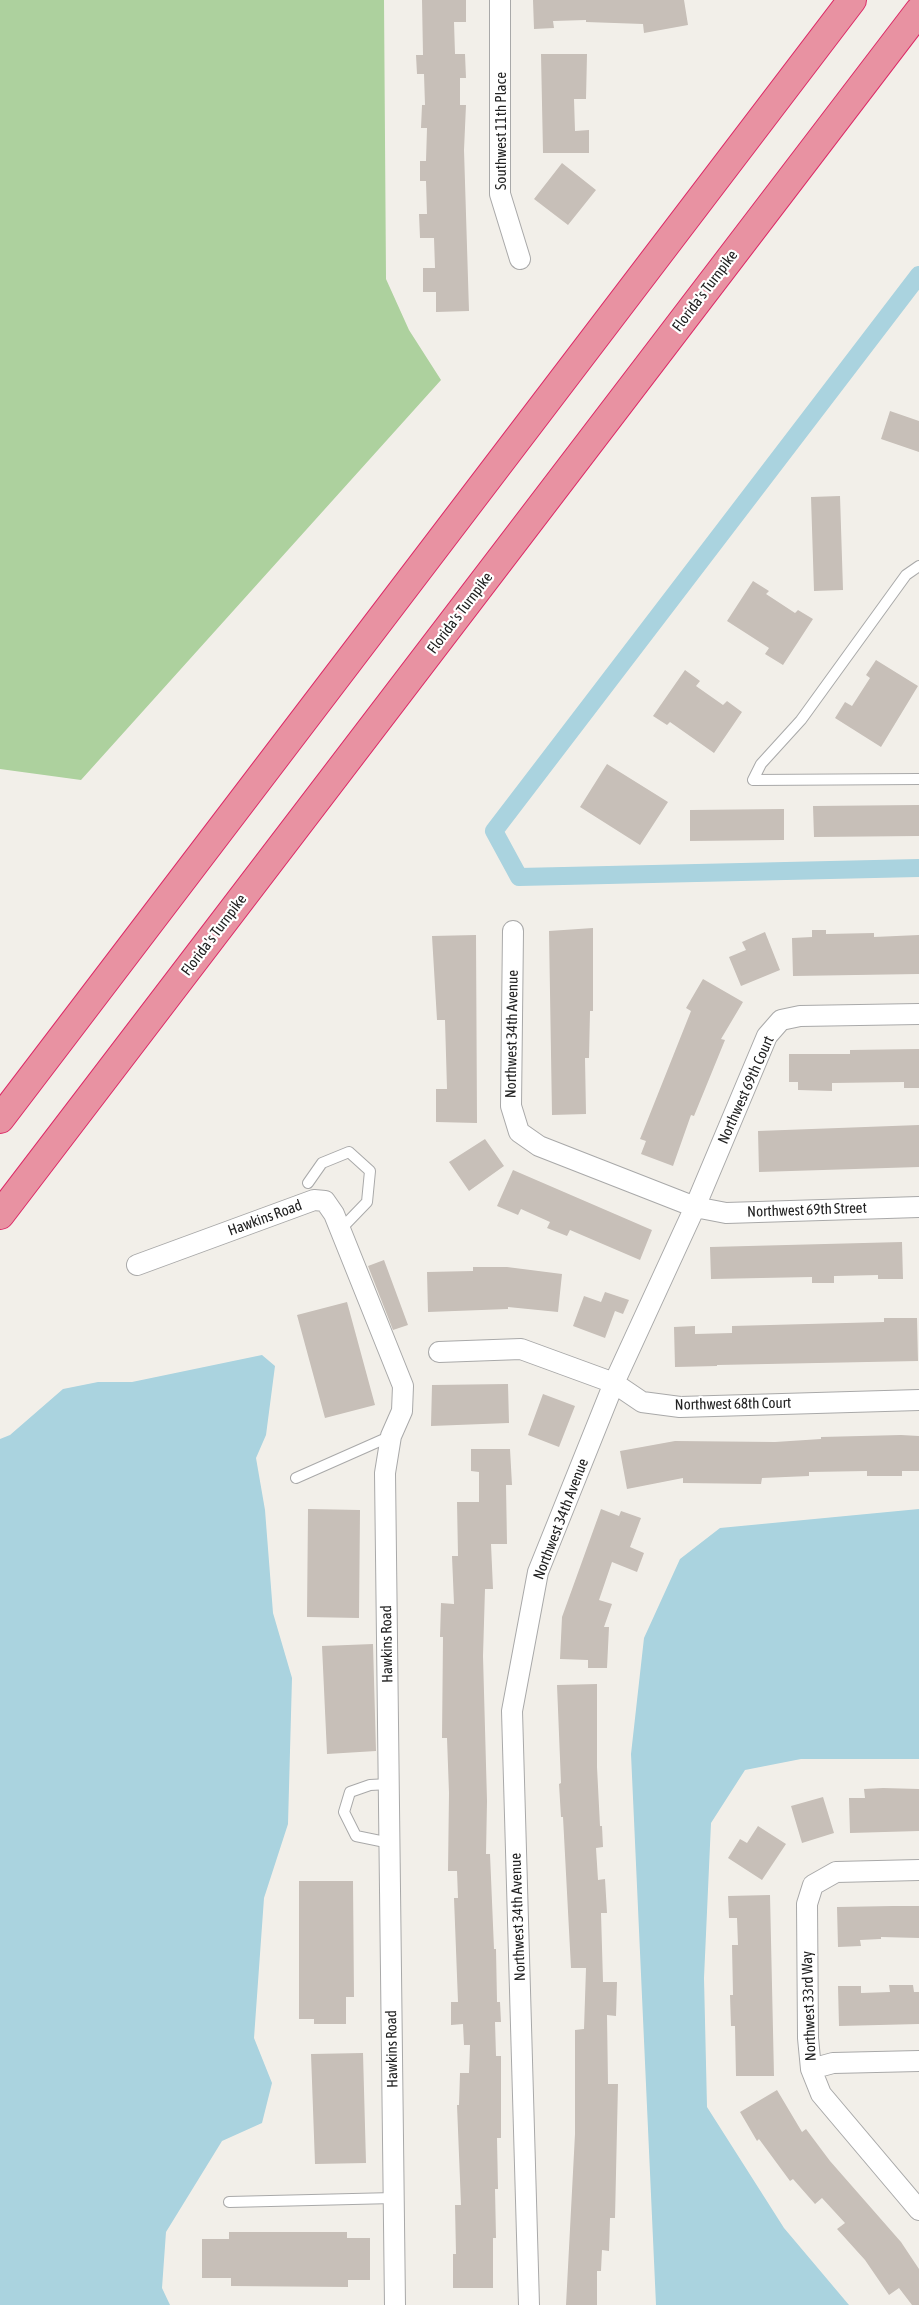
<!DOCTYPE html>
<html>
<head>
<meta charset="utf-8">
<style>
  body { margin:0 }
  canvas { display:block; background:#f2efe9 }
</style>
</head>
<body>
<canvas width="919" height="2305"></canvas>
<script>
const ctx = document.querySelector('canvas').getContext('2d');
ctx.lineJoin = 'round';
function paint(path, color) { ctx.fillStyle = color; ctx.fill(path, 'evenodd'); }
const toPath = rows => new Path2D(rows.map(r => 'M' + r).join(''));
function stroke(path, color, width, dash) { ctx.strokeStyle = color; ctx.lineWidth = width; ctx.lineCap = dash ? 'butt' : 'round'; ctx.setLineDash(dash || []); ctx.stroke(path); }
function label(font, color, halo, rows, align = 'center') {
  ctx.font = font + ' "Asap Condensed",sans-serif'; ctx.lineWidth = 4.5; ctx.setLineDash([]); ctx.textBaseline = 'middle'; ctx.strokeStyle = halo; ctx.fillStyle = color; for (const [text, x, y, turn = 0] of rows) {
    ctx.save(); ctx.translate(x, y); ctx.rotate((+turn || 0) * Math.PI / 180); ctx.textAlign = isNaN(turn) ? turn : align; if (halo) ctx.strokeText(text, 0, 0); ctx.fillText(text, 0, 0); ctx.restore();
  }
}
paint(toPath([
  [0,0,384,0,386,279,409,330,441,380,81,780,0,769]
]), '#add19e');
paint(toPath([
  [262,1355,275,1366,266,1435,256,1458,265,1510,273,1613,292,1678,288,1824,264,1898,254,2038,272,2083,262,2123,222,2141,166,2232,162,2288,170,2305,0,2305,0,1439,10,1435,63,1389,98,1382,132,1382],
  [919,1509,919,1759,801,1759,745,1770,711,1823,704,1978,707,2107,784,2228,849,2305,656,2305,631,1754,644,1638,680,1559,720,1528]
]), '#aad3df');
stroke(toPath([
  [919,275,494,831,519,877,919,868]
]), '#aad3df', 18);
paint(toPath([
  [422,0,466,0,466,22,454,22,455,54,465,54,466,78,460,78,460,105,466,105,464,150,469,311,436,312,436,292,423,292,423,268,435,268,434,238,420,238,419,214,427,214,426,181,420,181,420,161,426,161,427,128,421,128,422,105,425,105,424,74,417,74,416,55,423,55],
  [533,0,684,0,688,25,644,33,643,24,586,22,586,20,553,21,554,28,534,29],
  [541,54,587,54,586,99,574,99,575,131,589,130,589,153,543,153],
  [562,163,596,190,568,225,534,199],
  [890,411,919,421,919,452,881,439],
  [840,496,843,590,814,591,811,497],
  [753,581,769,591,766,594,795,613,798,610,813,619,783,665,765,654,769,648,727,621],
  [876,660,918,686,881,747,835,718,845,702,852,706,870,678,866,675],
  [685,670,700,681,696,686,723,705,727,701,742,712,714,753,670,722,667,725,653,716],
  [607,764,668,802,640,845,580,807],
  [919,805,919,836,814,837,813,806],
  [784,809,784,840,690,841,690,810],
  [593,928,593,1011,590,1011,589,1058,585,1058,586,1114,552,1115,549,931],
  [812,930,826,930,826,934,874,933,874,937,919,935,919,974,793,976,792,938,812,937],
  [765,932,780,970,741,986,729,957,746,950,742,942],
  [476,935,477,1123,436,1122,436,1089,447,1089,445,1020,437,1020,432,936],
  [703,979,743,1002,721,1039,725,1040,694,1116,691,1115,673,1166,641,1154,646,1141,640,1139,691,1011,686,1008],
  [919,1049,919,1088,904,1088,904,1082,832,1083,832,1091,798,1090,798,1082,789,1082,789,1054,850,1054,850,1050],
  [919,1125,919,1167,759,1172,758,1131],
  [485,1139,504,1166,469,1191,449,1162],
  [513,1170,652,1230,640,1260,570,1230,567,1236,547,1228,550,1222,521,1209,518,1215,497,1206],
  [902,1242,903,1279,878,1279,878,1275,834,1276,834,1283,812,1283,812,1277,711,1279,710,1247],
  [384,1260,408,1325,393,1330,368,1266],
  [473,1267,507,1267,562,1274,558,1312,508,1307,508,1309,428,1312,427,1272,473,1271],
  [605,1292,629,1300,623,1314,615,1311,605,1338,573,1326,584,1296,601,1302],
  [347,1302,375,1405,325,1418,297,1315],
  [884,1318,917,1318,918,1361,717,1365,717,1366,675,1367,674,1327,695,1326,695,1334,732,1333,732,1326,884,1322],
  [508,1384,509,1423,431,1426,432,1385],
  [543,1394,575,1406,559,1447,528,1435],
  [901,1435,919,1436,919,1471,902,1471,902,1476,867,1476,867,1471,809,1472,809,1476,762,1478,761,1484,683,1483,683,1478,627,1489,620,1451,675,1441,775,1442,821,1439,821,1437],
  [471,1449,510,1449,512,1485,506,1485,507,1544,491,1544,493,1589,485,1589,483,1656,487,1801,486,1854,490,1854,494,1949,496,1949,497,2002,500,2002,501,2022,495,2022,496,2056,501,2056,501,2138,497,2138,498,2189,495,2189,496,2238,493,2238,493,2288,453,2288,453,2254,456,2254,455,2205,461,2205,457,2105,459,2105,460,2073,469,2073,470,2045,464,2045,463,2024,451,2025,451,2002,458,2002,454,1898,458,1898,457,1871,448,1871,449,1793,447,1738,442,1738,443,1637,440,1637,441,1603,454,1604,452,1556,458,1556,457,1502,479,1502,479,1472,471,1471],
  [308,1509,360,1510,359,1618,307,1617],
  [601,1509,619,1516,621,1511,641,1518,630,1547,644,1553,637,1572,612,1562,599,1600,612,1604,604,1627,609,1627,607,1668,588,1668,588,1660,560,1659,562,1617],
  [373,1644,376,1751,327,1754,322,1646],
  [597,1684,597,1767,600,1826,602,1826,603,1847,596,1848,598,1880,605,1879,607,1913,601,1913,603,1982,617,1982,616,2016,607,2015,608,2084,618,2084,615,2218,610,2218,609,2251,602,2250,601,2271,597,2271,597,2305,566,2305,575,2134,575,2030,584,2029,586,1968,571,1968,563,1817,561,1817,559,1784,561,1783,557,1685],
  [883,1788,919,1789,919,1831,850,1833,849,1798,865,1798,864,1789],
  [823,1797,834,1833,802,1843,791,1806],
  [758,1826,786,1844,762,1880,728,1858,740,1839,747,1843],
  [299,1881,353,1881,354,1997,346,1997,346,2024,314,2024,314,2019,299,2019],
  [770,1895,774,2076,736,2076,735,2026,731,2026,730,1995,733,1995,732,1945,738,1945,737,1918,729,1918,728,1896],
  [893,1906,919,1906,919,1938,881,1937,881,1939,860,1940,861,1946,838,1947,837,1907],
  [889,1985,913,1985,914,1992,919,1992,919,2024,839,2026,838,1986,861,1986,861,1993,890,1992],
  [363,2053,366,2163,315,2164,311,2054],
  [777,2090,802,2132,806,2129,830,2161,901,2242,919,2269,919,2305,912,2305,899,2288,889,2295,865,2260,837,2229,845,2223,822,2198,815,2204,793,2179,790,2181,759,2139,757,2141,740,2112],
  [229,2232,347,2232,347,2238,370,2238,370,2280,348,2280,348,2287,231,2286,231,2278,202,2278,202,2239,229,2239]
]), '#c7bfb8');
const service = toPath([
  [919,566,906,575,801,720,761,764,753,780,919,779],
  [308,1183,322,1163,349,1152,370,1171,367,1202,340,1230],
  [296,1478,391,1436],
  [389,1784,370,1785,350,1792,344,1812,356,1836,390,1843],
  [229,2202,394,2198]
]);
const minor = toPath([
  [500,0,500,194,520,259],
  [513,931,511,1106,519,1132,539,1146,695,1207,726,1213,919,1207],
  [137,1265,314,1200,325,1201,334,1214,403,1386,402,1411,391,1436,385,1473,395,2305],
  [439,1352,521,1349,614,1383,642,1402,680,1407,919,1400],
  [919,1870,836,1872,813,1885,807,1904,808,2038,811,2069,821,2094,919,2210],
  [811,2069,833,2063,919,2061],
  [529,2305,512,1711,538,1572,614,1383,695,1207,767,1036,781,1020,800,1016,919,1014]
]);
const motorway = toPath([
  [0,1119,852,0],
  [0,1215,919,11]
]);
stroke(service, '#a9a9a9', 12);
stroke(minor, '#a9a9a9', 22);
stroke(motorway, '#dc2a67', 30);
stroke(service, '#fff', 10);
stroke(minor, '#fff', 20);
stroke(motorway, '#e892a2', 28);
label('15px', '#222', '#fff', [
  ["Southwest 11th Place",501,131,-90],
  ["Florida's Turnpike",705,291,-53],
  ["Florida's Turnpike",460,613,-53],
  ["Florida's Turnpike",214,935,-53],
  ["Northwest 34th Avenue",512,1034,-89],
  ["Northwest 69th Court",746,1090,-66],
  ["Northwest 69th Street",807,1210,-2],
  ["Hawkins Road",265,1218,-20],
  ["Northwest 68th Court",733,1404,-1],
  ["Northwest 34th Avenue",561,1519,-69],
  ["Hawkins Road",387,1644,-91],
  ["Northwest 34th Avenue",518,1917,-92],
  ["Northwest 33rd Way",809,2006,-92],
  ["Hawkins Road",392,2049,-91]
]);
</script>
</body>
</html>
